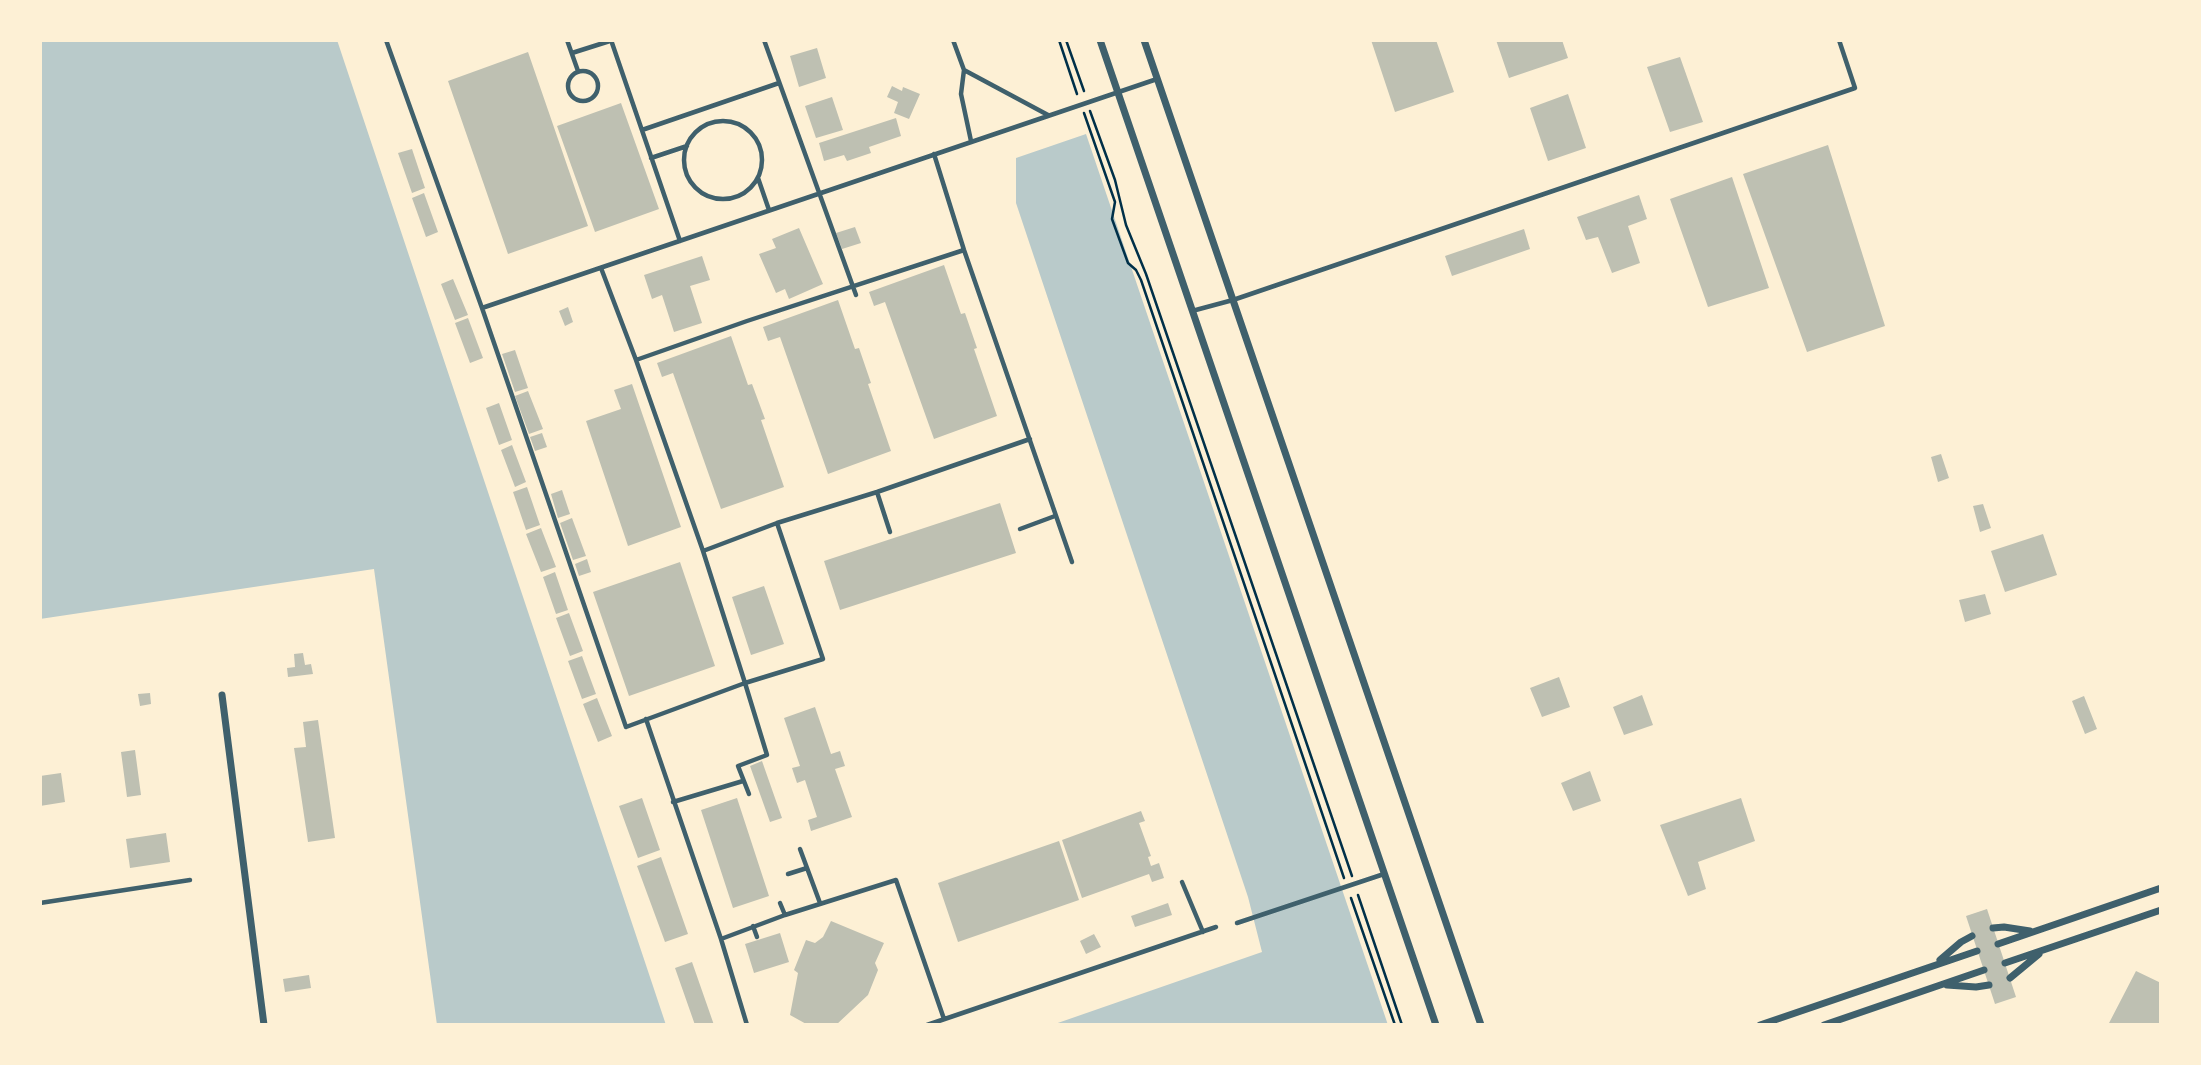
<!DOCTYPE html>
<html>
<head>
<meta charset="utf-8">
<style>
  body { margin:0 }
  #map { position:relative; width:2201px; height:1065px; overflow:hidden; background:#fdf0d5; font-family:"Work Sans",sans-serif }
  canvas { display:block }
  .frame { position:absolute; inset:0; border:42px solid #fdf0d5; pointer-events:none }
</style>
</head>
<body>
<div id="map">
<canvas width="2201" height="1065"></canvas>
<div class="frame"></div>
</div>
<script>
const ctx = document.querySelector('canvas').getContext('2d');
ctx.lineJoin = 'round';
function paint(path, color) { ctx.fillStyle = color; ctx.fill(path, 'evenodd'); }
const toPath = rows => new Path2D(rows.map(r => 'M' + r).join(''));
function stroke(path, color, width, dash) { ctx.strokeStyle = color; ctx.lineWidth = width; ctx.lineCap = dash ? 'butt' : 'round'; ctx.setLineDash(dash || []); ctx.stroke(path); }
paint(toPath([
  [40,40,337,40,666,1025,437,1025,374,569,40,619],
  [1086,134,1388,1025,1052,1025,1262,952,1248,897,1016,203,1016,158]
]), '#b9caca');
paint(toPath([
  [1371,40,1436,40,1454,92,1395,112],
  [1496,40,1562,40,1568,58,1509,78],
  [817,48,826,78,799,87,790,56],
  [528,52,588,226,508,254,448,81],
  [1680,57,1703,122,1670,132,1647,67],
  [892,86,902,91,903,87,920,94,909,119,894,113,898,102,887,97],
  [1568,94,1586,148,1548,161,1530,108],
  [832,97,843,130,816,138,805,106],
  [621,103,659,209,595,232,557,126],
  [896,118,901,136,869,147,871,153,847,161,844,155,824,161,819,143],
  [1828,145,1885,326,1807,352,1743,174],
  [412,149,425,188,412,193,398,153],
  [1732,177,1769,288,1708,307,1670,199],
  [424,193,438,232,426,237,412,198],
  [1639,195,1647,219,1628,226,1640,263,1612,273,1598,237,1586,240,1577,217],
  [855,227,861,243,842,249,836,233],
  [799,228,823,284,789,299,785,289,776,293,759,254,776,248,772,239],
  [1524,229,1530,249,1452,276,1445,256],
  [702,256,710,280,690,286,702,323,674,332,662,295,652,299,644,275],
  [944,265,961,314,965,313,977,348,974,349,997,416,934,439,885,302,874,306,869,292],
  [453,279,468,315,455,320,441,284],
  [838,300,855,349,859,348,871,383,868,384,891,451,828,474,780,337,768,341,763,327],
  [568,307,573,322,565,326,559,311],
  [468,318,483,358,470,363,455,323],
  [731,336,748,385,752,384,765,419,761,420,784,487,721,509,673,373,662,377,657,363],
  [515,350,528,388,515,392,502,354],
  [632,384,681,527,628,546,586,421,621,409,614,390],
  [528,391,543,429,529,434,515,396],
  [499,403,512,440,499,445,486,408],
  [542,433,547,447,535,451,530,437],
  [512,445,526,482,515,487,501,450],
  [1941,454,1949,478,1938,482,1931,457],
  [527,487,540,525,526,530,513,492],
  [562,490,570,514,558,518,551,494],
  [1000,503,1016,553,840,610,824,561],
  [1983,504,1991,528,1980,532,1973,506],
  [572,518,586,556,573,560,560,523],
  [541,528,556,567,541,572,526,534],
  [2043,534,2057,575,2005,592,1991,551],
  [587,559,591,572,579,576,575,564],
  [680,562,715,666,629,696,593,592],
  [555,572,568,610,556,614,543,577],
  [764,586,784,644,751,655,732,597],
  [1985,594,1991,614,1965,622,1959,600],
  [569,613,583,651,570,656,556,618],
  [303,653,305,665,311,664,313,674,288,677,287,668,295,667,294,654],
  [582,656,596,694,582,699,568,661],
  [1559,677,1570,707,1542,717,1530,688],
  [150,693,151,704,140,706,138,694],
  [1642,695,1653,725,1624,735,1613,707],
  [2084,696,2097,729,2085,734,2072,701],
  [597,698,612,736,598,742,583,704],
  [815,707,831,754,840,751,845,766,835,769,852,817,811,831,808,820,817,817,805,780,797,783,792,768,800,766,784,718],
  [318,720,335,838,308,842,294,748,306,747,303,722],
  [135,750,141,795,127,797,121,752],
  [762,761,782,818,770,822,750,766],
  [1590,771,1601,801,1573,811,1561,783],
  [61,773,65,802,40,806,40,776],
  [642,798,660,850,638,858,619,806],
  [737,798,769,896,733,908,701,810],
  [1741,798,1755,841,1698,862,1706,889,1688,896,1660,825],
  [1141,811,1145,821,1139,823,1151,856,1148,857,1151,866,1159,863,1164,878,1152,882,1149,874,1082,898,1062,840],
  [166,833,170,862,130,868,126,839],
  [1059,841,1079,900,958,942,938,883],
  [661,857,688,934,665,942,637,866],
  [1168,903,1172,915,1135,927,1131,916],
  [1987,909,2016,997,1995,1004,1966,916],
  [831,921,884,943,875,963,878,970,868,995,836,1025,808,1025,790,1015,798,973,794,970,806,940,815,943,823,937],
  [780,933,789,962,754,973,745,944],
  [1094,934,1101,947,1086,954,1080,941],
  [692,962,714,1025,695,1025,675,968],
  [2136,971,2161,983,2161,1025,2108,1025],
  [309,975,311,988,285,992,283,979]
]), '#bec0b2');
stroke(toPath([
  [1059,40,1077,94],
  [1066,40,1084,91],
  [1090,111,1115,180,1126,225,1146,274,1352,876],
  [1084,113,1115,202,1112,219,1128,263,1136,270,1141,280,1344,878],
  [1358,895,1402,1025],
  [1351,898,1395,1025]
]), '#003049', 2.5);
stroke(toPath([
  [386,40,482,308,626,727,745,683,767,755,738,766,749,794],
  [567,40,578,71],
  [611,40,680,241],
  [764,40,856,295],
  [953,40,964,70,961,94,971,141],
  [572,53,613,40],
  [964,70,1048,115],
  '568 86a15 15 0 1 1 30 0a15 15 0 1 1-30 0Z',
  '684 160a39 39 0 1 1 78 0a39 39 0 1 1-78 0Z',
  [642,130,779,83],
  [934,154,964,250,1072,562],
  [651,158,687,146],
  [758,178,769,210],
  [601,268,636,360],
  [482,308,1157,79],
  [1192,311,1233,300,1855,88,1839,40],
  [877,492,890,532],
  [777,523,823,659,745,683,703,551,636,360,747,321,964,250],
  [1020,529,1055,516],
  [703,551,777,523,877,492,1030,439],
  [646,719,721,939,747,1025],
  [673,802,743,781],
  [800,849,820,903],
  [788,874,807,868],
  [1182,882,1203,932],
  [40,903,190,880],
  [780,903,785,915],
  [1237,923,1384,874],
  [753,926,757,937],
  [721,939,785,915,896,880,944,1019],
  [927,1025,1216,927]
]), '#3f606c', 4.5);
stroke(toPath([
  [1100,40,1436,1025],
  [1144,40,1481,1025],
  [222,695,264,1025],
  [1993,928,2004,927,2030,931],
  [1998,944,2161,888],
  [1940,960,1961,942,1972,936],
  [2005,963,2161,910],
  [2010,978,2039,954],
  [1947,985,1976,987,1989,985],
  [1760,1025,1977,951],
  [1824,1025,1984,970]
]), '#3f606c', 7);
</script>
</body>
</html>
